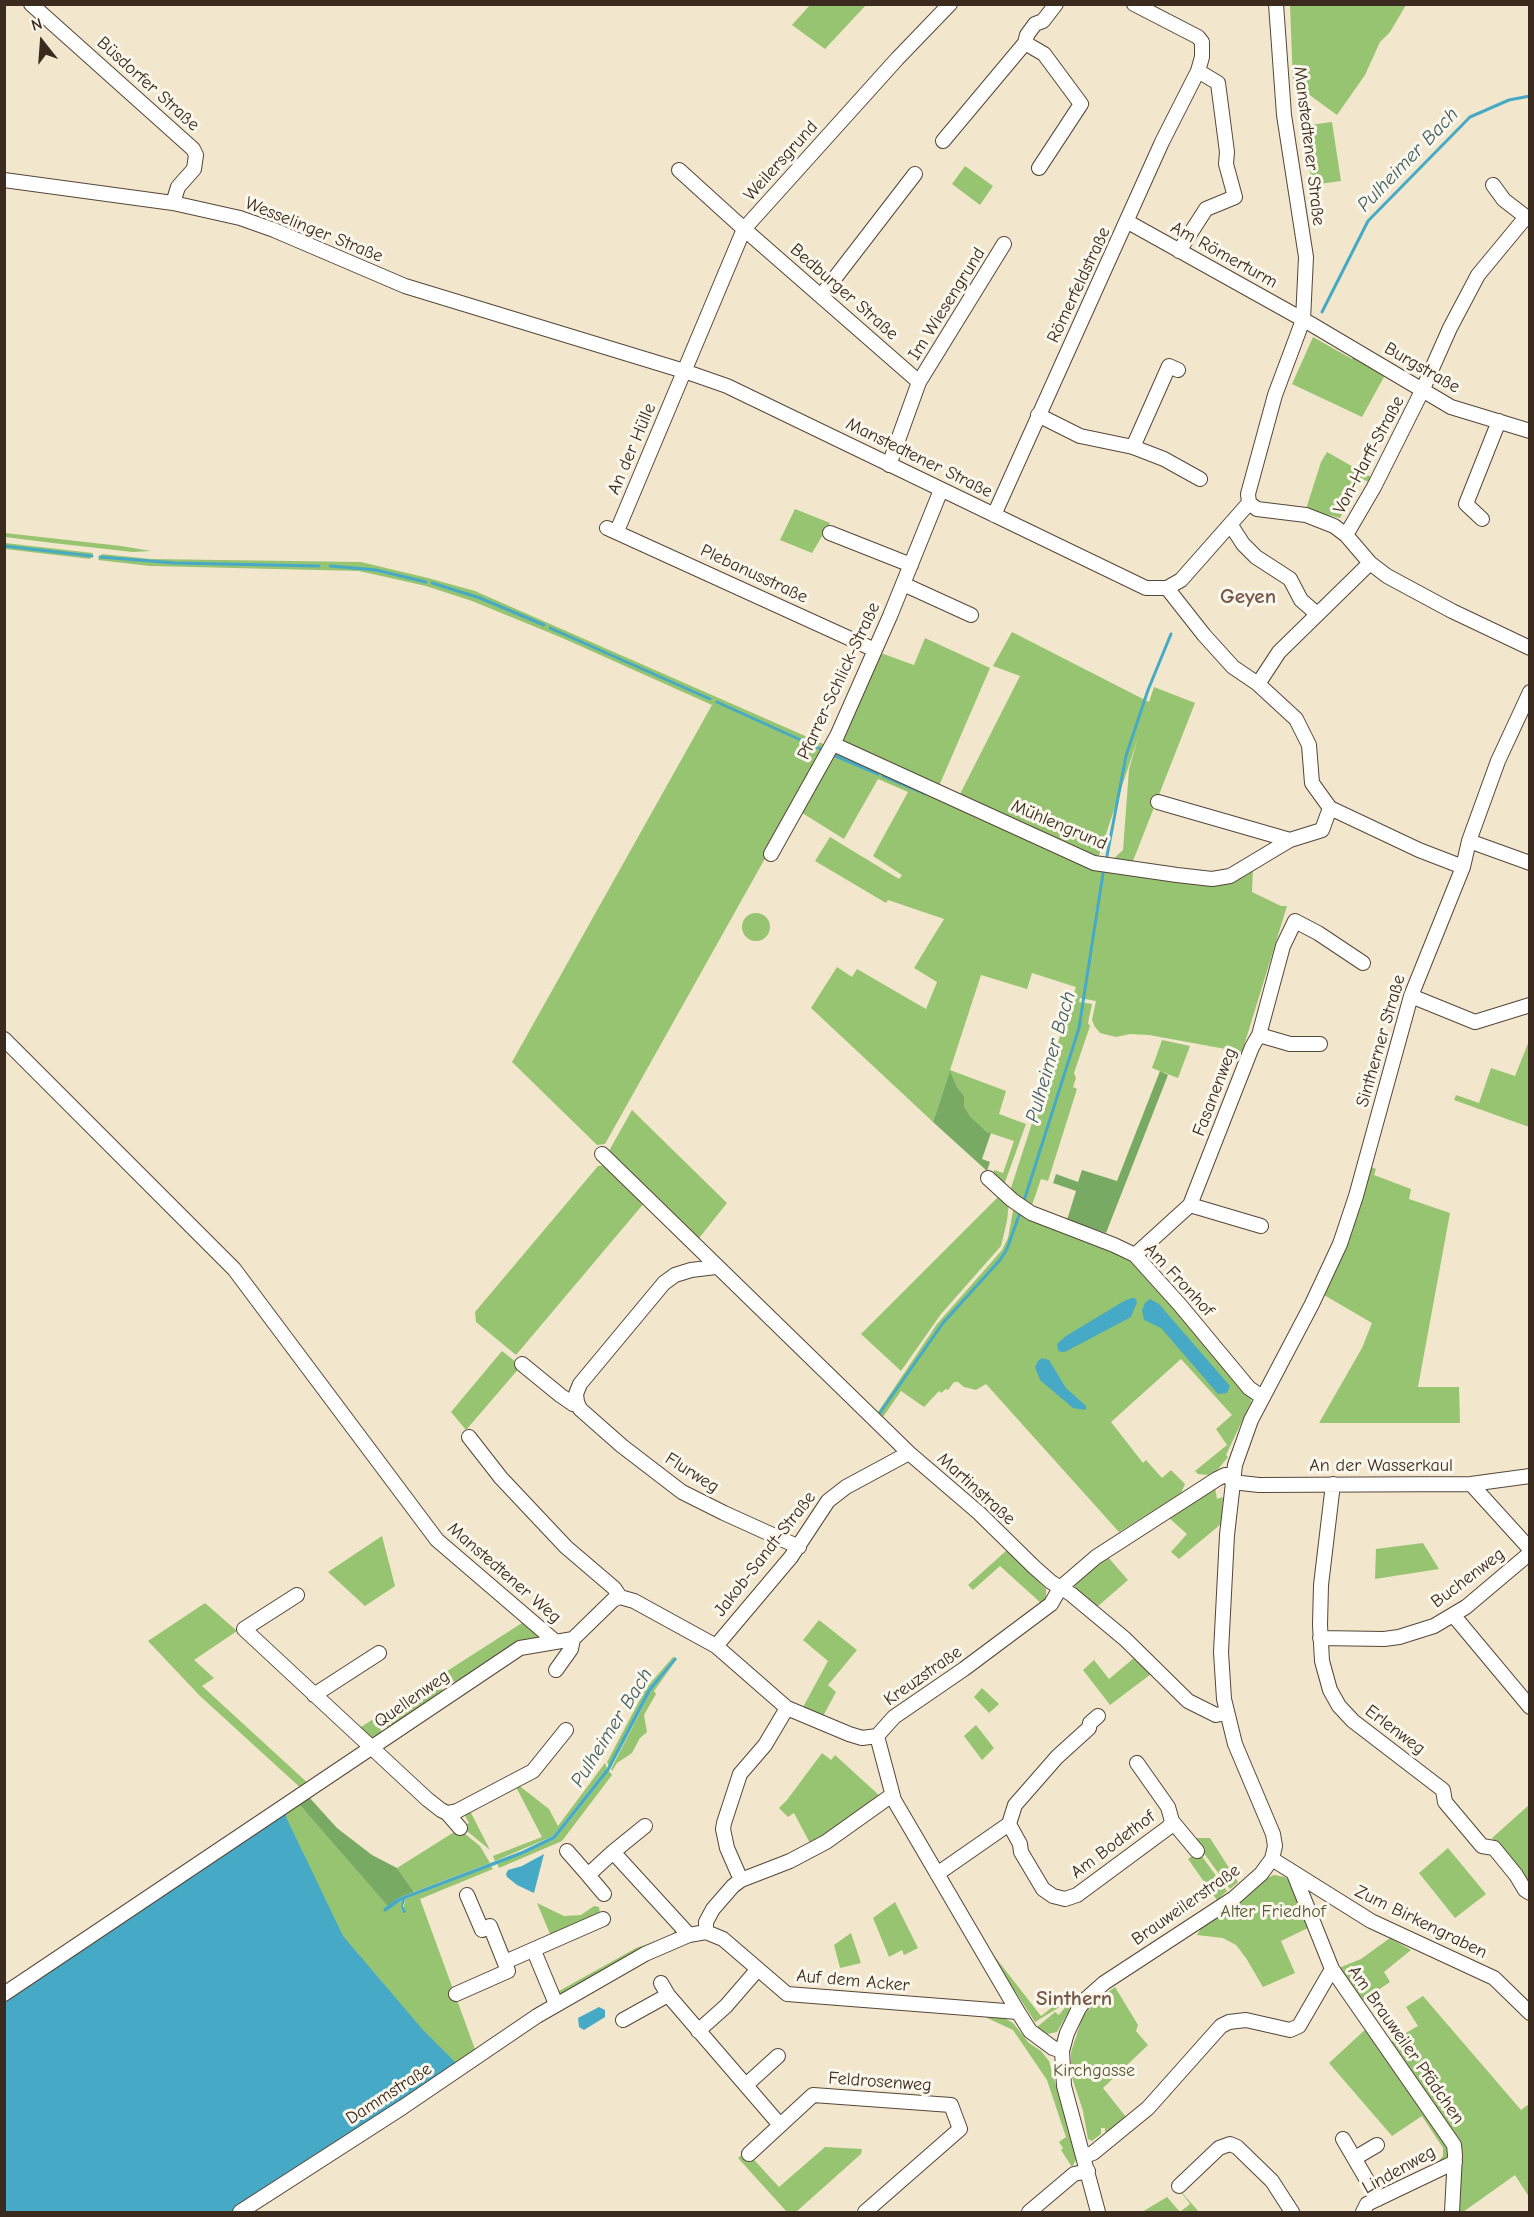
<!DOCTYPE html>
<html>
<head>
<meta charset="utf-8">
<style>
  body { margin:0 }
  #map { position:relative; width:1534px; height:2217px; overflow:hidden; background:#f2e7cd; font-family:"Comic Neue",sans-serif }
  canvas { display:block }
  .frame { position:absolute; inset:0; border:6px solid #3b2a1e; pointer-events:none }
  .north { position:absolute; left:12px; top:12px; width:60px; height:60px; -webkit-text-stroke:4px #fbf7ec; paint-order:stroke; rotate:343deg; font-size:16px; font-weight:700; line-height:24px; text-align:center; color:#3b2a1e }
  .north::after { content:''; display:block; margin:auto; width:21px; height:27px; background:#3b2a1e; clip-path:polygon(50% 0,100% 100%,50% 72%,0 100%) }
</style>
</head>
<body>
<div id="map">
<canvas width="1534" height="2217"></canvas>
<div class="frame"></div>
<div class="north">N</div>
</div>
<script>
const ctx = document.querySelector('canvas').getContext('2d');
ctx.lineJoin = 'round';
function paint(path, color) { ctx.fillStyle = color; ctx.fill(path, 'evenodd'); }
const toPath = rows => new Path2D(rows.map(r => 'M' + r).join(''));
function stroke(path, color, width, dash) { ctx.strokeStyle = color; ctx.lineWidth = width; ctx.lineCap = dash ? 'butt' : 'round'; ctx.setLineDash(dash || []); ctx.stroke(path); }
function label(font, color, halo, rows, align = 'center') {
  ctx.font = font + ' "Comic Neue",sans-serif'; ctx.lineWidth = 6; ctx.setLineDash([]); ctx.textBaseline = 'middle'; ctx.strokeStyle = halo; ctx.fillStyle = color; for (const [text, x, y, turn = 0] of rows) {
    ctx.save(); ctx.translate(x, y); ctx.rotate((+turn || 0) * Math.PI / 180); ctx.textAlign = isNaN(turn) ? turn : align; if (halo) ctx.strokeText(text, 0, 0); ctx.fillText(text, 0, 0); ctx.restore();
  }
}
paint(toPath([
  [810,5,810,4,866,5,825,49,792,25],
  [1290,5,1406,5,1390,32,1380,42,1365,75,1337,115,1293,83],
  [1332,122,1341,181,1312,185,1303,126],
  [965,166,993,186,980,205,952,184],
  [1313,337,1352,359,1354,356,1385,375,1362,417,1292,384],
  [1327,452,1371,477,1368,482,1361,478,1340,518,1306,509,1321,462],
  [795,509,830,523,812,553,780,540],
  [5,533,121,546,151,551,133,552,53,543,5,537],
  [5,543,93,553,90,559,5,549],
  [102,554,151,559,361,562,428,578,475,591,828,746,605,1144,597,1145,512,1062,712,705,560,637,472,601,426,586,359,571,150,566,98,560],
  [1012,632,1149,702,1154,687,1195,703,1131,866,1110,862,1123,850,1129,769,1138,738,1098,858,960,794,1020,676,993,666],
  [925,638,990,668,939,786,843,744,842,734,878,652,914,665],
  [834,749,1084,860,1225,882,1253,869,1252,892,1281,906,1287,906,1242,1052,1149,1035,1130,1034,1116,1037,1100,1033,1095,1027,1092,1020,1096,1001,1080,998,1079,1002,1092,1004,1088,1023,1090,1026,1074,1073,1076,1078,1073,1087,1077,1089,1048,1181,1041,1179,1031,1208,1012,1193,1011,1188,1076,987,1032,973,1027,989,981,975,950,1070,1006,1091,999,1114,1026,1124,1004,1185,993,1176,994,1170,1003,1173,1014,1141,987,1132,970,1116,964,1106,964,1096,957,1087,950,1072,933,1122,811,1008,837,967,852,977,857,969,926,1009,937,982,914,968,944,919,888,900,886,903,815,861,830,837,899,879,902,875,873,856,908,792,878,779,844,839,799,811],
  '742 927a14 14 0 1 1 28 0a14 14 0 1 1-28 0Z',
  [1162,1040,1190,1046,1178,1078,1152,1068],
  [1529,1041,1529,1127,1454,1100,1456,1095,1479,1103,1491,1068,1515,1076],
  [632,1110,727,1203,696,1242,611,1159,610,1149],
  [607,1165,645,1202,516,1355,476,1322,475,1312,598,1166],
  [1369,1166,1376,1169,1374,1175,1411,1189,1409,1199,1450,1213,1418,1387,1459,1387,1460,1423,1319,1423,1362,1348,1372,1323,1324,1295],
  [1001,1194,1009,1202,1007,1221,1001,1246,941,1314,901,1371,861,1334],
  [1014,1206,1126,1256,1162,1290,1251,1399,1251,1402,1226,1455,1228,1457,1218,1469,1208,1475,1198,1474,1195,1471,1227,1445,1216,1429,1232,1415,1181,1359,1111,1422,1143,1463,1146,1460,1162,1478,1171,1470,1185,1484,1181,1493,1119,1532,986,1384,976,1390,964,1387,958,1382,954,1382,948,1390,946,1389,941,1393,939,1391,924,1407,901,1391,883,1417,878,1412,937,1324,1002,1250,1008,1238],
  [502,1351,521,1366,466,1430,451,1412],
  [1215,1487,1217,1499,1223,1497,1221,1524,1179,1559,1171,1552,1187,1534,1168,1517],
  [382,1536,395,1586,365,1606,328,1572],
  [1423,1543,1439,1569,1375,1579,1376,1549],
  [1007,1550,1046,1589,1046,1597,1042,1604,1000,1566,973,1590,968,1585],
  [1107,1556,1128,1580,1097,1607,1076,1590,1075,1586,1075,1583],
  [205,1603,237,1631,194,1660,214,1678,202,1686,311,1786,304,1791,200,1696,148,1641],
  [507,1606,542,1636,540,1640,511,1645,456,1682,453,1681,444,1673,522,1623,505,1607],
  [819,1620,857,1650,828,1685,836,1692,822,1718,802,1709,828,1661,803,1640],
  [673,1657,675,1657,648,1689,609,1766,607,1762,646,1688],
  [1134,1658,1151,1674,1110,1705,1083,1670,1094,1660,1109,1679],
  [677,1659,654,1691,656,1694,644,1715,647,1732,640,1738,632,1753,617,1763,612,1771,611,1769,651,1691],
  [436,1678,443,1691,388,1728,385,1724,379,1727,382,1732,369,1740,358,1729],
  [982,1688,999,1704,989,1713,974,1697],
  [976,1725,994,1748,982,1760,964,1736],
  [822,1753,831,1760,835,1755,881,1797,811,1845,794,1813,788,1817,779,1808,787,1800],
  [605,1763,607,1768,553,1836,495,1861,493,1856,542,1837,515,1785,517,1784,549,1809,558,1826],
  [609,1771,612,1775,562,1841,499,1868,497,1863,524,1854,555,1839],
  [298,1803,387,1904,388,1906,383,1909,403,1900,401,1907,403,1913,405,1899,491,1866,493,1869,420,1899,476,2052,458,2065,5,2212,286,1817,288,1809],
  [1529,1805,1529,1881,1492,1838],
  [469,1809,490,1850,462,1827,469,1823,464,1814],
  [459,1829,480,1846,490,1863,414,1892,397,1868],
  [1188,1838,1210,1838,1238,1882,1230,1889,1203,1852],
  [1448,1848,1486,1894,1455,1918,1419,1873],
  [1195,1854,1201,1855,1227,1891,1217,1900,1188,1859],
  [1274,1875,1285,1877,1293,1884,1308,1928,1281,1941,1295,1973,1263,1987,1246,1958,1236,1945,1223,1938,1197,1935,1201,1928,1231,1909,1267,1878],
  [895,1902,918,1948,904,1955,902,1950,889,1957,873,1918],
  [537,1903,564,1916,581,1915,594,1906,599,1907,600,1913,550,1934],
  [678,1928,675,1934,648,1945,559,1995,540,1949,559,1991,636,1948,670,1936],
  [851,1933,861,1963,840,1968,834,1945],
  [1390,1938,1411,1950,1384,1972,1390,1982,1359,2003,1336,1969,1361,1959],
  [985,1944,1041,2016,1064,1998,1065,2000,1058,2008,1035,2022],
  [1115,1987,1138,2025,1136,2031,1148,2045,1103,2088,1126,2117,1108,2132,1105,2132,1105,2128,1101,2128,1101,2134,1092,2141,1088,2139,1083,2111,1071,2074,1071,2052,1083,2016,1096,2001],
  [1423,1996,1521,2110,1529,2104,1529,2197,1515,2175,1463,2212,1454,2212,1458,2153,1385,2045,1418,2026,1406,2007],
  [1066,2006,1070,2009,1057,2032,1047,2034,1037,2027,1055,2012,1059,2015],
  [985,2017,1004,2018,1013,2023,1029,2043,1041,2051,1049,2061,1077,2158,1072,2167,1061,2150,1063,2148,1059,2142,1066,2137,1047,2080,1013,2030],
  [1368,2027,1452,2153,1439,2162,1437,2163,1443,2156,1443,2148,1422,2116,1392,2136,1329,2063],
  [825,2147,862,2149,861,2154,796,2212,787,2212,738,2158,746,2151,779,2187],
  [1178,2188,1199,2212,1142,2212,1167,2197,1180,2212,1190,2204]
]), '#97c471');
paint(toPath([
  [950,1071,957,1087,964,1096,964,1106,970,1116,987,1132,991,1133,982,1159,990,1162,987,1171,933,1122],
  [1160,1071,1168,1075,1106,1233,1067,1220,1076,1191,1053,1183,1056,1174,1078,1182,1082,1170,1117,1181],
  [308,1796,337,1828,372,1855,397,1868,414,1892,396,1899,388,1906,298,1803]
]), '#79aa63');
paint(toPath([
  [1132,1298,1135,1298,1137,1302,1131,1317,1065,1352,1061,1352,1058,1350,1057,1344,1066,1336,1124,1301],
  [1150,1299,1159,1304,1230,1386,1227,1393,1218,1394,1161,1328,1144,1320,1142,1310,1145,1303],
  [1042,1358,1049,1360,1066,1388,1086,1406,1086,1410,1073,1408,1040,1380,1035,1367,1038,1361],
  [675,1657,677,1659,651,1691,609,1771,555,1839,524,1854,405,1899,403,1906,406,1912,403,1913,401,1907,402,1900,385,1912,383,1909,396,1899,522,1851,553,1836,607,1768,648,1689],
  [288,1809,286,1817,343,1936,423,2030,458,2065,368,2126,232,2212,5,2212,5,1999],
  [544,1854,534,1893,517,1885,507,1877,506,1874,508,1870,522,1866],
  [599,2007,605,2010,605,2017,584,2030,579,2027,578,2018]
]), '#46aac6');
stroke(toPath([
  [1322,312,1368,221,1470,117,1509,100,1530,96],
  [4,546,92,556],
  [100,557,175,563,319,566],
  [330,566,376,570,426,582],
  [432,583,480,598,544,625],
  [550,628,710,699],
  [717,702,825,751],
  [831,754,878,774],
  [883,776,926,794],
  [1106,861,1126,756,1148,690,1171,634],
  [1023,1204,1079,1028,1104,867],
  [879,1414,943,1323,1000,1260,1007,1249,1021,1210]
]), '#46aac6', 3);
const minor = toPath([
  [31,4,193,149,196,155,194,169,178,187,173,203],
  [1025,43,1044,54,1081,104,1039,168],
  [943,141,1025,43,1027,35,1035,24,1043,21,1056,4],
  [679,170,744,229,919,382],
  [4,180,173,203,240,218,274,230,405,286,684,371,727,386,1146,588,1167,588,1181,580,1249,503],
  [1493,185,1504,200,1530,220],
  [1128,222,1311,324,1451,407,1530,431],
  [1179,251,1206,209,1235,197,1226,164,1227,152,1218,83,1198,71],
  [821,296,915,174],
  [1038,415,1080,436,1133,447,1164,459,1200,479],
  [1133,447,1169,366,1178,370],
  [889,465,919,382,1004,244],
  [1249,503,1248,494,1275,395,1303,320,1306,257,1284,115,1276,4],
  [1249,503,1257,509,1306,515,1334,526,1346,535,1370,563,1387,576,1452,611,1530,648],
  [994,515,1162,142,1198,71,1202,57,1202,42,1198,37,1134,4],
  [1482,519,1466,504,1499,421],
  [1229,526,1234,530,1243,544,1256,557,1290,579,1301,600,1317,614],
  [607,528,875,650],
  [617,531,744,229,897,59,950,4],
  [830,533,911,565],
  [1346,535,1374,487,1422,391,1450,328,1478,275,1526,217],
  [903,584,971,615],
  [1167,588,1204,635,1233,667,1258,684,1296,719,1309,745,1312,783,1330,808,1419,850,1463,867],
  [1258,684,1279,652,1370,563],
  [833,744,1094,863,1177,875,1212,879,1230,876,1290,840,1322,830,1330,808],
  [1158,802,1290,840],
  [1469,841,1530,863],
  [771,854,837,736,890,616,941,490],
  [1411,996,1475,1022,1530,1005],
  [1259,1035,1290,1044,1320,1044],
  [4,1039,234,1269,437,1540,556,1642],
  [602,1154,909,1453,979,1513,1034,1567,1051,1582,1071,1594,1125,1639,1188,1701,1216,1715,1226,1713],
  [988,1178,1012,1200,1031,1213,1114,1245,1135,1255,1180,1305,1249,1388,1262,1397],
  [1190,1205,1261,1226],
  [1135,1255,1190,1205,1252,1047,1259,1035,1283,946,1295,921,1318,933,1363,963],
  [716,1267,691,1270,675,1275,664,1283,580,1384,576,1394,577,1402,580,1409,622,1446,682,1492,724,1513,799,1547],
  [522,1364,560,1395,573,1404,577,1402],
  [469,1437,501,1478,566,1547,614,1588,620,1597],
  [1232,1482,1259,1485,1471,1484,1530,1476],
  [1333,1484,1321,1585,1320,1625,1322,1661,1330,1690,1339,1706,1353,1721,1443,1790,1445,1802,1482,1846,1494,1848,1516,1875,1525,1890,1530,1893],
  [1471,1484,1530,1549],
  [297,1595,244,1629,427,1799,441,1810,447,1813,460,1828],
  [1454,1616,1530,1707],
  [1320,1638,1384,1639,1399,1637,1434,1626,1466,1607,1530,1553],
  [716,1646,791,1557,828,1501,846,1487,909,1453],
  [556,1670,571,1649,573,1639],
  [314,1695,379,1653],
  [877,1736,894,1717,964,1669,1051,1604,1060,1588,1096,1557,1217,1479,1225,1475,1232,1475],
  [877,1736,894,1800,1018,2012,1030,2031,1053,2048,1062,2051],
  [1137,1763,1168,1807,1172,1821,1197,1851],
  [447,1813,457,1811,533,1771,566,1730],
  [1009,1824,1020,1844,1021,1852,1043,1889,1053,1896,1065,1899,1077,1895,1169,1827,1172,1821],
  [645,1826,613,1852,689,1935],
  [567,1851,588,1875],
  [1272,1859,1371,1921,1494,1978,1530,2013],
  [937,1874,1009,1824,1015,1805,1057,1757,1089,1728,1090,1723,1098,1716],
  [1294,1874,1332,1969,1454,2145,1455,2155,1452,2212],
  [741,1880,727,1848,723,1829,724,1823,740,1774,765,1745,787,1708],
  [604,1894,588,1875,613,1852],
  [706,1932,706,1922,713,1909,733,1886,741,1880,790,1861,826,1842,892,1795],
  [534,1951,556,2004],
  [505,1962,603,1919],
  [661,1983,668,1995,780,2125],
  [4,1994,520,1648,573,1639,613,1600,620,1597,634,1601,716,1646,787,1708,849,1734,862,1738,877,1736],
  [456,1994,508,1971,490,1926,482,1930,467,1895],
  [623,2020,668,1995],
  [698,2031,726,2006,758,1969],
  [746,2085,778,2056],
  [1343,2139,1378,2199],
  [749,2154,813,2095,951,2105,960,2129,865,2212],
  [1084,2156,1093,2153,1148,2108,1221,2026,1229,2022,1246,2020,1290,2030,1299,2026,1332,1969],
  [1355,2158,1377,2145],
  [1179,2186,1219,2148,1230,2144,1237,2147,1272,2181,1292,2212],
  [240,2212,403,2107,537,2016,645,1954,689,1935,706,1932,723,1939,787,1994,1018,2012],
  [1029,2212,1074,2174,1088,2171],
  [1098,2212,1064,2086,1062,2051,1067,2033,1079,2008,1086,1999,1104,1983,1234,1898,1261,1874,1272,1859,1275,1846,1273,1834,1235,1744,1224,1699,1221,1652,1227,1535,1235,1465,1251,1420,1312,1304,1340,1244,1356,1196,1411,996,1463,867,1469,841,1498,761,1530,692],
  [1363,2212,1367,2204,1455,2162]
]);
stroke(minor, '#564638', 16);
stroke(minor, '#fff', 14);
label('18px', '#3b2a1e', '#fbf7ec', [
  ["Büsdorfer Straße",148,84,42],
  ["Manstedtener Straße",1309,146,83],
  ["Weilersgrund",781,161,-48],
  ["Wesselinger Straße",314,230,22],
  ["Am Römerturm",1224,255,29],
  ["Römerfeldstraße",1079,285,-65],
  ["Bedburger Straße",844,292,41],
  ["Im Wiesengrund",947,304,-58],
  ["Burgstraße",1422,368,30],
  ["An der Hülle",632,449,-67],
  ["Von-Harff-Straße",1369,455,-62],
  ["Manstedtener Straße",919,458,26],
  ["Plebanusstraße",754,574,25],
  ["Pfarrer-Schlick-Straße",839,681,-65],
  ["Mühlengrund",1059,825,23],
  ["Sintherner Straße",1381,1041,-74],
  ["Fasanenweg",1215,1092,-69],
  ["Am Fronhof",1179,1280,47],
  ["An der Wasserkaul",1381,1466],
  ["Flurweg",692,1473,32],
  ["Martinstraße",976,1489,42],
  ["Jakob-Sandt-Straße",765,1554,-52],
  ["Manstedtener Weg",504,1573,41],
  ["Buchenweg",1468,1578,-37],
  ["Kreuzstraße",923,1676,-35],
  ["Quellenweg",412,1699,-35],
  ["Erlenweg",1395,1730,37],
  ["Am Bodethof",1113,1845,-37],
  ["Brauweilerstraße",1186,1905,-35],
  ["Zum Birkengraben",1421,1922,26],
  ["Auf dem Acker",853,1981,5],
  ["Am Brauweiler Pfädchen",1406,2045,55],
  ["Feldrosenweg",880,2082,4],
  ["Dammstraße",389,2094,-33],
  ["Lindenweg",1399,2170,-29]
]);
label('18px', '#575837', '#fbf7ec', [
  ["Alter Friedhof",1273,1912],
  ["Kirchgasse",1094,2071]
]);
label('italic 20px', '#3f5d61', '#fbf7ec', [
  ["Pulheimer Bach",1408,160,-46],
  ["Pulheimer Bach",1051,1057,-74],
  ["Pulheimer Bach",612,1728,-58]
]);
label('bold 21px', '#75594a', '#fbf7ec', [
  ["Geyen",1248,597],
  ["Sinthern",1074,1999]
]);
</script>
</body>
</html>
